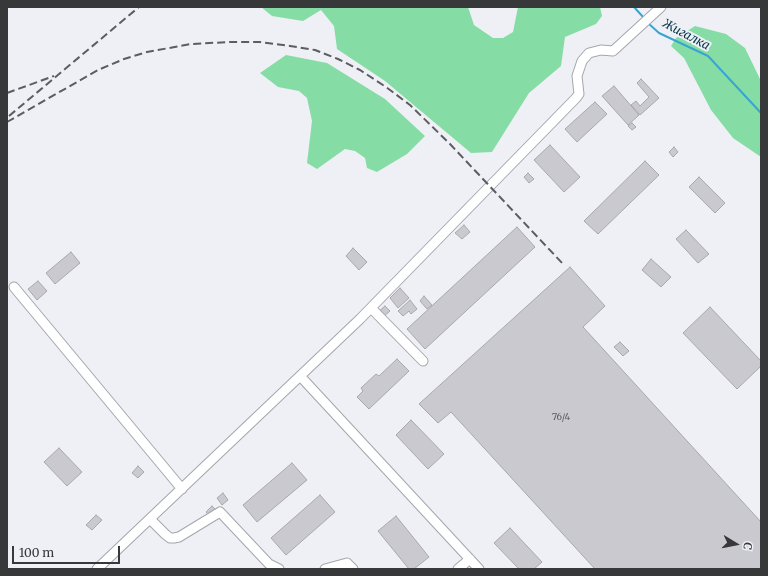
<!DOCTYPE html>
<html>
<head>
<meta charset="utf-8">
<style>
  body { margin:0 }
  #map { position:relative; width:768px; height:576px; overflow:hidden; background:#eff0f6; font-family:Merriweather,serif }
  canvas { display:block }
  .frame { position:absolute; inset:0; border:8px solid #37383a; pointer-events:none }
  .north { position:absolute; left:716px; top:524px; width:40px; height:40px; -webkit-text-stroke:3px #eff0f6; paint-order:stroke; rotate:100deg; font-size:11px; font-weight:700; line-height:16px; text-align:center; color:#37383a }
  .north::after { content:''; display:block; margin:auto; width:14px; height:18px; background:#37383a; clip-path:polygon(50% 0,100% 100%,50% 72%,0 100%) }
  .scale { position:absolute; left:12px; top:546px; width:108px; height:18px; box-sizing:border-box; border:2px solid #37383a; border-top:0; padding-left:5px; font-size:12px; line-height:14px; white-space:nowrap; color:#37383a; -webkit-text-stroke:3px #eff0f6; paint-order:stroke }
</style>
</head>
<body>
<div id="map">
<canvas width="768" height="576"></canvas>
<div class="frame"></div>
<div class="north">С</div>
<div class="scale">100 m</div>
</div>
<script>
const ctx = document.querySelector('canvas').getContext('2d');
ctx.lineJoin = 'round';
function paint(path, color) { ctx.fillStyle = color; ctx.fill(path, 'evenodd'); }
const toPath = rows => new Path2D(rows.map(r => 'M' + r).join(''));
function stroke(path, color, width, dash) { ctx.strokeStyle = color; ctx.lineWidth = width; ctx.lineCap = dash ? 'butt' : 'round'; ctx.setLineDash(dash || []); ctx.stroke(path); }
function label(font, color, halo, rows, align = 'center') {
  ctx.font = font + ' Merriweather,serif'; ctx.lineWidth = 4; ctx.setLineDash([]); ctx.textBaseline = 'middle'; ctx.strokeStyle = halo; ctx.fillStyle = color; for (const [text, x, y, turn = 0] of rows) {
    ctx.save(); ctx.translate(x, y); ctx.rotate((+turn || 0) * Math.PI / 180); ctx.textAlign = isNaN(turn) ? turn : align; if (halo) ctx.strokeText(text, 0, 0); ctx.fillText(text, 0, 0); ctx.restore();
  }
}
paint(toPath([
  [261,7,468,7,474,25,493,38,503,38,513,32,518,7,600,7,602,16,596,24,565,37,561,66,529,93,492,152,471,153,385,81,337,49,334,26,321,10,303,21,272,16],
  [695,26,726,34,745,48,761,81,761,157,733,138,711,110,684,58,671,46,676,38],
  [286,55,327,63,385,99,425,136,407,154,377,172,367,168,365,158,355,151,345,149,317,169,307,163,312,121,307,98,299,91,278,87,260,73]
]), '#86dca5');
stroke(toPath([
  [634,7,644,18],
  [648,23,659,33,708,56,761,113]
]), '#36a6d1', 2);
const building = toPath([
  [641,79,659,98,640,115,631,105,636,101,640,106,649,97,637,83,641,79],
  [614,86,639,115,628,125,602,96,614,86],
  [595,102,607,114,577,142,565,129,595,102],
  [632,123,636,127,632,130,628,126,632,123],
  [550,145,580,177,564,192,534,160,550,145],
  [674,147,678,152,673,157,669,152,674,147],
  [645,161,659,175,598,234,584,221,645,161],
  [528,173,534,179,529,183,524,177,528,173],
  [699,177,725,203,715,213,689,187,699,177],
  [464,225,470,232,462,239,455,233,464,225],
  [517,227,535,247,425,349,407,329,517,227],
  [686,230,709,254,698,263,676,239,686,230],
  [353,248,367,262,359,270,346,256,353,248],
  [71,252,80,263,55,284,46,273,71,252],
  [651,259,671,277,661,287,642,270,651,259],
  [570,267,605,306,583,327,761,522,761,569,595,569,451,412,438,423,419,404,570,267],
  [38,281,47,291,37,300,28,289,38,281],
  [400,288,409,298,398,308,390,298,400,288],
  [424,296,432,305,427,309,420,301,424,296],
  [410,300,417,309,411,314,409,311,403,316,398,311,410,300],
  [385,306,390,311,383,317,378,312,385,306],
  [710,307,761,361,761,366,737,389,683,333,710,307],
  [620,342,629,351,623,356,614,347,620,342],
  [397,359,409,371,369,409,357,397,363,391,361,388,376,374,379,376,397,359],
  [411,420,444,454,428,469,396,435,411,420],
  [59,448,82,472,67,486,44,462,59,448],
  [292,463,307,480,257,522,243,505,292,463],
  [138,466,144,472,138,478,132,473,138,466],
  [223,493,228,500,222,505,217,498,223,493],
  [320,495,335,512,286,555,271,538,320,495],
  [212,506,215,509,209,515,206,512,212,506],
  [96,515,102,520,92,530,86,525,96,515],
  [396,516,429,557,414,569,409,569,378,531,396,516],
  [510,528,542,562,534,569,519,569,494,543,510,528]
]);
paint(building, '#c9c9cf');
stroke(building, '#a7a7ad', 1);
const minor = toPath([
  [14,287,182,489],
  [371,308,423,361],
  [301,377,479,569],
  [150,519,165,534,170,538,174,538,179,537,220,512,269,564,279,569],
  [97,569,360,319,576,98,579,94,577,76,582,61,589,53,601,50,613,51,661,7],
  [325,569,347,563,353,569],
  [458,569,470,559]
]);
stroke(minor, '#a5a6ac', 11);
stroke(minor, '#fff', 9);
stroke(toPath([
  [7,93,54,76],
  [9,116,139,7],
  [7,122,98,70,124,59,147,52,191,44,230,42,260,42,290,46,315,50,338,59,360,70,386,87,410,105,450,144,563,264]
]), '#5c5d60', 2, [8, 4]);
label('9px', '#5c5c5f', null, [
  ["76/4",561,417]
]);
label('italic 12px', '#053749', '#eff0f6', [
  ["Жигалка",686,35,28]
]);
</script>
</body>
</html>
